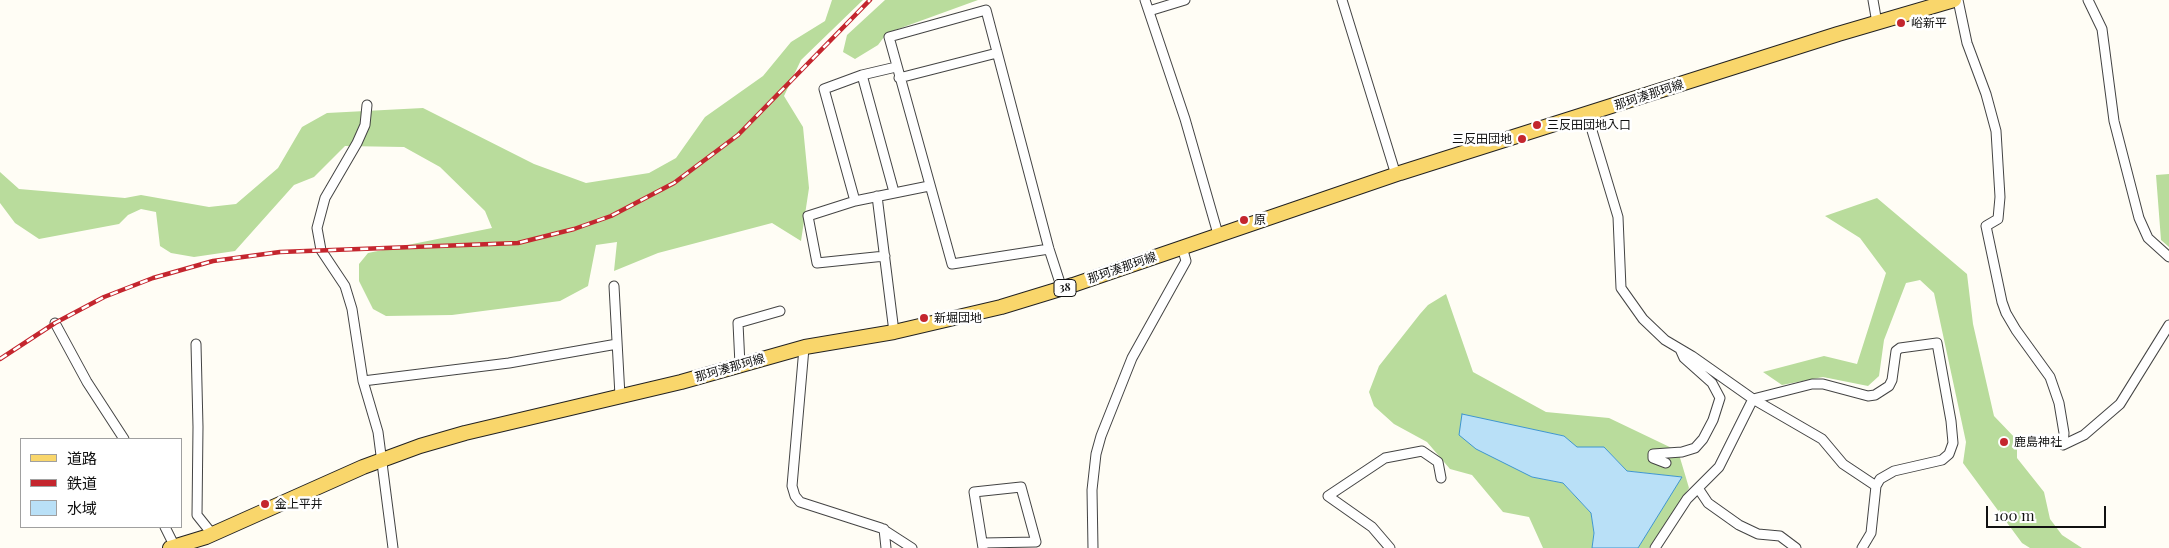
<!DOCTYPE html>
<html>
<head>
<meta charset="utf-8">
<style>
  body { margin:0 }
  #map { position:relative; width:2169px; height:548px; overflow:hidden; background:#fffdf5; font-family:"Playfair Display","Noto Sans JP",serif }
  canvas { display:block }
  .legend { position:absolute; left:20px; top:438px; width:162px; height:90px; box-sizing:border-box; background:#fff; border:1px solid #a0a0a0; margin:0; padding:6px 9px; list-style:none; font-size:15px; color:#111 }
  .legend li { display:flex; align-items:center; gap:10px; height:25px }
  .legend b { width:25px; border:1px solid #a0a0a0 }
  .scale { position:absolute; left:1986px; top:506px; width:120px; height:22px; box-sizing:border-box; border:2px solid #111; border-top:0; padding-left:6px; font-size:15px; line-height:18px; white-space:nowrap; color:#111; -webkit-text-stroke:4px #fff; paint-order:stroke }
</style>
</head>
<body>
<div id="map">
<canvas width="2169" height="548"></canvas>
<ul class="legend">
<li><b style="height:6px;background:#f9d66b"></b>道路</li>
<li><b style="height:6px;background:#c4262e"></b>鉄道</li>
<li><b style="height:14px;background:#b9e0f7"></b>水域</li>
</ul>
<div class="scale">100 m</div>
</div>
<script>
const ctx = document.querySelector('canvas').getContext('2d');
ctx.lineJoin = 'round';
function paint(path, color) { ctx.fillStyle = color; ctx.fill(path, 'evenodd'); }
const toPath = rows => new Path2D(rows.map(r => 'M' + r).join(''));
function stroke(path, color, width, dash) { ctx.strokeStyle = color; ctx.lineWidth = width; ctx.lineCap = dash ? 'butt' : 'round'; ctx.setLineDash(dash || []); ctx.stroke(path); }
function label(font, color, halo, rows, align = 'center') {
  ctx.font = font + ' "Playfair Display","Noto Sans JP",serif'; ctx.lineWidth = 5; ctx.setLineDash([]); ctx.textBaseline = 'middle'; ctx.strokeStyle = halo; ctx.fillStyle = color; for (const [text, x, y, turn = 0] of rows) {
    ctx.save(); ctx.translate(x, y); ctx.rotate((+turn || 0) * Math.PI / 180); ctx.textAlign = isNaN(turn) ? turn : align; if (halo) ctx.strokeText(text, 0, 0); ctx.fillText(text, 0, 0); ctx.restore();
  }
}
paint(toPath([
  [832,0,863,0,801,60,784,96,803,127,809,188,801,241,772,223,658,253,614,271,617,242,596,245,588,286,560,301,452,315,386,316,373,309,359,281,359,264,368,253,492,228,485,211,440,167,404,147,345,146,314,177,294,185,235,251,194,257,171,253,160,246,156,212,141,209,128,215,119,224,39,239,15,223,0,203,0,172,19,189,125,198,141,195,209,207,236,204,278,168,302,127,327,113,423,108,534,164,586,183,649,173,676,158,705,117,763,76,791,42,825,21],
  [885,0,978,0,887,33,878,45,855,59,843,52,847,35],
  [2169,174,2169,247,2161,240,2156,175],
  [1877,198,1967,274,1973,324,1994,416,2017,440,2017,458,2044,492,2050,519,2062,535,2082,548,2030,548,2022,543,1963,463,1966,442,1934,293,1920,280,1906,283,1884,340,1879,376,1868,386,1823,377,1782,385,1763,372,1824,356,1857,364,1886,273,1860,238,1825,216],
  [1446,294,1473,372,1546,412,1609,418,1678,451,1689,488,1649,548,1638,548,1681,477,1627,471,1604,447,1576,447,1564,436,1463,415,1532,477,1563,483,1591,513,1594,533,1592,548,1543,548,1529,517,1503,512,1472,475,1450,469,1427,442,1394,424,1374,406,1369,392,1379,366,1420,314,1428,305]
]), '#b9dc9c');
const water = toPath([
  [1462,414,1564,436,1577,447,1604,447,1627,471,1682,477,1638,548,1592,548,1594,533,1591,513,1563,483,1532,477,1476,449,1459,435,1462,414]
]);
paint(water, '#b9e0f7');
stroke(water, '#3f96cf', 1);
const street = toPath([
  [1145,0,1185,119,1218,234],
  [1342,0,1396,175],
  [1873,0,1877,23],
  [1958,0,1967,43,1986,94,1996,131,2000,197,1998,219,1986,226,2002,302,2006,313,2016,330,2050,377,2059,403,2064,433,2063,445,2084,435,2120,404,2169,325],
  [2088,0,2102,29,2114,121,2139,218,2148,238,2169,257],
  [1149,11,1185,0],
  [862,75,894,192],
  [899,78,997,53],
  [367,105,365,125,357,143,325,198,317,228,321,250,345,286,352,309,363,381,378,432,393,548],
  [1587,114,1618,217,1621,288,1643,319,1665,340,1692,356,1753,399,1822,439,1843,464,1876,486],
  [877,196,894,332],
  [855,201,824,89,862,75,896,67],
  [1049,249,952,264,889,37,986,10,1049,249,1062,289],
  [885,256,817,263,808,216,855,201,929,186],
  [614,286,620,396],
  [55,323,87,382,124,439],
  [196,344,198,427,197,515,213,535],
  [804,348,792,486,795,496,800,502,881,528,912,548],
  [740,365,738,323,780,311],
  [363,381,509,363,617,344],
  [1753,399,1812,384,1823,384,1868,396,1875,395,1889,386,1892,380,1896,351,1900,348,1937,343,1951,421,1953,443,1949,454,1942,460,1894,471,1880,479,1876,486,1871,533,1862,548],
  [1666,463,1653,458,1653,454,1682,452,1695,448,1703,439,1713,420,1720,398,1712,383,1684,358,1680,349],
  [1698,488,1708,503,1739,525,1758,534,1780,536,1796,548],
  [165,527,175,547],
  [884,529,886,548],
  [983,548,974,492,1021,487,1036,542,983,543],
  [1093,548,1092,490,1096,454,1101,436,1132,358,1186,261,1182,247],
  [1390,548,1372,527,1328,496,1385,458,1422,451,1438,462,1441,478],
  [1655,548,1687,499,1719,467,1753,399]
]);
const primary = toPath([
  [170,548,206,537,363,467,420,446,465,433,681,382,805,347,894,332,1001,307,1073,285,1400,173,1838,34,1954,0]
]);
stroke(street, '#444', 11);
stroke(primary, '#222', 16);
stroke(street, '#fff', 9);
stroke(primary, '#f9d66b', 14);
const rail = toPath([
  [0,359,55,323,104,297,153,278,213,261,280,252,518,243,574,229,611,216,674,183,738,135,870,0]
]);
stroke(rail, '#c4262e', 4.5);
stroke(rail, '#fff', 2.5, [8]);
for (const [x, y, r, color] of [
  [1901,23,5,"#c4262e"],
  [1537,125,5,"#c4262e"],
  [1522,139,5,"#c4262e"],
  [1244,220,5,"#c4262e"],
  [924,318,5,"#c4262e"],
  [2004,442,5,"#c4262e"],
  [265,504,5,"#c4262e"]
]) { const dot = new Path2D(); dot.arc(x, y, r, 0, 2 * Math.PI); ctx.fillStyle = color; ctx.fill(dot); stroke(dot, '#fff', 2); }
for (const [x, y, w] of [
  [1065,288,22]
]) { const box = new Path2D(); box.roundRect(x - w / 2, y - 8.5, w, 17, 4); ctx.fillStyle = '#fff'; ctx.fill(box); stroke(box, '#111', 1); }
label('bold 11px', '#111', null, [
  ["38",1065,288]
]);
label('12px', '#111', '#fff', [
  ["峪新平",1911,23],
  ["三反田団地入口",1547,125],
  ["三反田団地",1512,139,"right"],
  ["原",1254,220],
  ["新堀団地",934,318],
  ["鹿島神社",2014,442],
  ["金上平井",275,504]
], 'left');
label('12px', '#111', '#fff', [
  ["那珂湊那珂線",1649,95,-18],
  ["那珂湊那珂線",1122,268,-19],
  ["那珂湊那珂線",730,368,-16]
]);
</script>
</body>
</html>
